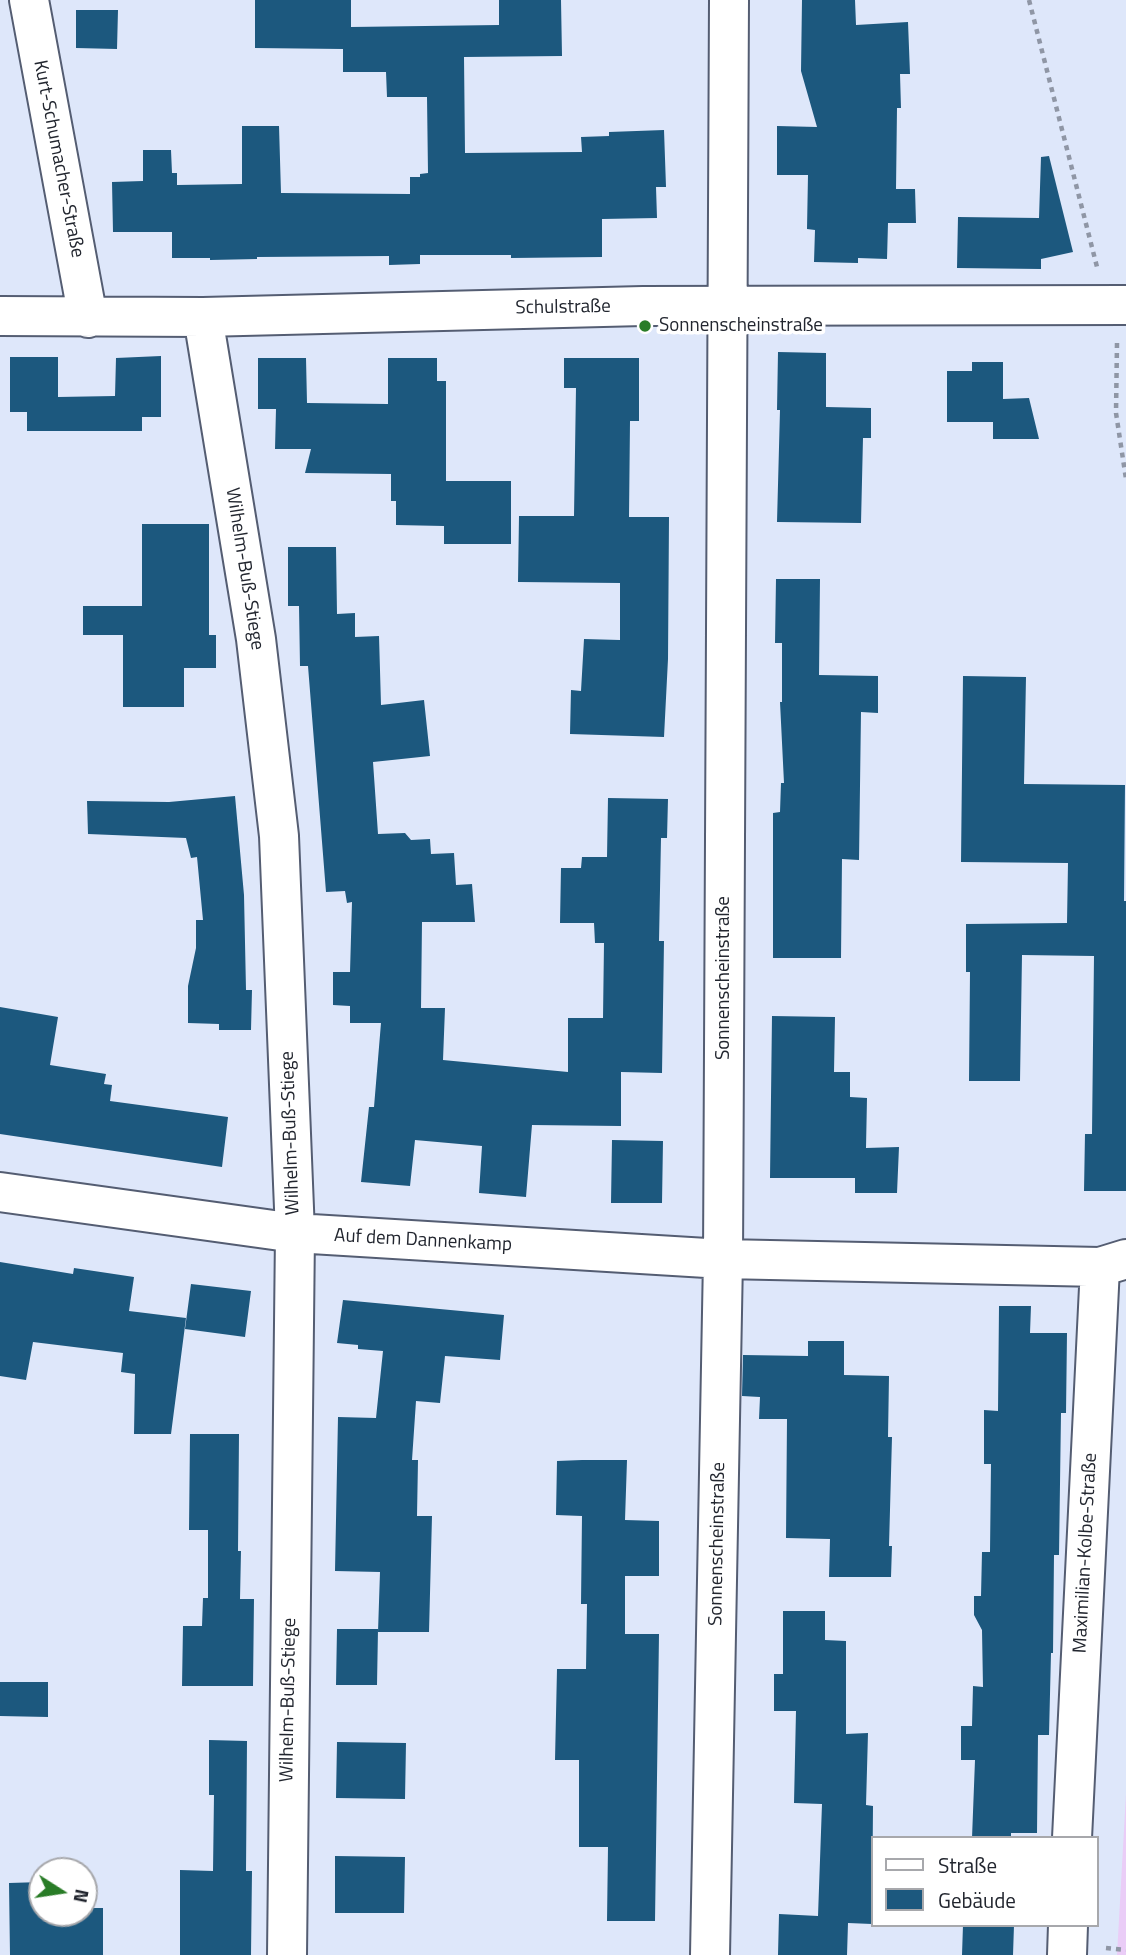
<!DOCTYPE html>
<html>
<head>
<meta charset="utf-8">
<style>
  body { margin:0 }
  #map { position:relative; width:1126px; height:1955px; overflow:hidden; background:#dee7fa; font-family:"Titillium Web",sans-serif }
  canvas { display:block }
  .legend { position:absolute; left:871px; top:1836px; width:228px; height:91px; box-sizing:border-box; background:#fff; border:2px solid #a7a8ac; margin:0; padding:9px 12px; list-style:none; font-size:21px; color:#22262f }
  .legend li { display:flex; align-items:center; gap:14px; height:35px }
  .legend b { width:35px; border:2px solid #a7a8ac }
  .north { position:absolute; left:28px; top:1857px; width:70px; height:70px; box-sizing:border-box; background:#fff; border:2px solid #a7a8ac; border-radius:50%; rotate:102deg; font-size:19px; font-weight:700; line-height:28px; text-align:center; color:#22262f }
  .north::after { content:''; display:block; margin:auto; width:24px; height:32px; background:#297c27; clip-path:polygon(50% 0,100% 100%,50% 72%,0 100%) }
</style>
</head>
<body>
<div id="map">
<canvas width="1126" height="1955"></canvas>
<ul class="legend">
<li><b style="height:9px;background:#fff"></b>Straße</li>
<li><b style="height:19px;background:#1c587e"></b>Gebäude</li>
</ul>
<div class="north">N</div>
</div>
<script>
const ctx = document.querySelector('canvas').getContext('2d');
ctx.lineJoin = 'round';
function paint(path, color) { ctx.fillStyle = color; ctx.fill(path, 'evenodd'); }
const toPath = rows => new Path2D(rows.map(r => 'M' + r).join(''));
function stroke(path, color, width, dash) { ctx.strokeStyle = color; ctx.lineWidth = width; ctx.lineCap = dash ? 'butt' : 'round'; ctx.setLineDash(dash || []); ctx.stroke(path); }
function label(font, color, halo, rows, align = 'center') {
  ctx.font = font + ' "Titillium Web",sans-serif'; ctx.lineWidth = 7; ctx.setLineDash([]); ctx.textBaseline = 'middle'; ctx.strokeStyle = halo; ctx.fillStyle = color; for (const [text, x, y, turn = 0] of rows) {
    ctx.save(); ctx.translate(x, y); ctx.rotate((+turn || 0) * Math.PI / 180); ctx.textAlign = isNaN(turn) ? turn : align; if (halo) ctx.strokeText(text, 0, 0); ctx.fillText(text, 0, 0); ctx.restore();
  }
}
paint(toPath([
  [1126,1794,1126,1955,1117,1955]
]), '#eacdf7');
paint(toPath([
  [255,0,351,0,351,27,499,25,499,0,561,0,562,56,464,57,465,153,582,152,581,137,609,136,609,132,664,130,666,187,656,187,657,218,602,219,602,257,511,258,511,255,420,255,420,264,389,265,389,256,257,257,257,259,210,260,210,258,172,258,172,232,113,232,112,182,143,181,143,150,171,150,172,173,177,173,177,185,242,184,242,126,279,126,281,193,410,194,410,177,420,177,420,174,428,173,427,97,387,97,386,72,343,72,343,49,255,48],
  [802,0,855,0,856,25,908,22,910,74,900,74,901,108,897,108,896,189,915,189,916,223,888,223,887,259,858,258,858,263,814,262,815,230,807,229,808,175,777,175,777,126,817,127,801,71],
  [76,10,118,10,117,49,76,48],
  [1049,156,1073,252,1041,259,1041,269,957,268,958,217,1039,218,1041,157],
  [778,352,826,353,826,407,871,408,871,438,863,438,861,523,777,522,780,410,777,410],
  [161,356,161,417,142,417,142,431,27,431,27,412,10,412,10,357,58,357,58,397,115,396,116,358],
  [258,358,306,358,307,403,388,404,388,358,437,358,437,381,446,381,446,481,511,481,511,544,444,544,444,526,396,525,396,501,391,501,391,474,305,473,311,449,275,449,276,409,258,409],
  [564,358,639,358,639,421,630,421,629,517,669,517,668,659,664,737,570,734,571,690,581,691,584,639,620,640,620,583,518,582,519,516,574,516,576,388,564,388],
  [972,362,1003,362,1003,399,1029,398,1039,439,993,439,993,422,947,422,947,371,972,371],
  [142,524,209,524,209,635,216,635,216,668,184,668,184,707,123,707,123,635,83,635,83,606,142,606],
  [288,547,336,547,337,614,355,613,355,637,379,636,381,705,424,700,430,756,373,762,378,834,405,833,411,840,430,839,431,854,454,853,456,885,472,884,475,922,422,922,421,1008,445,1008,443,1060,568,1072,568,1018,603,1018,604,943,595,943,594,923,560,923,561,868,581,868,582,857,607,857,608,798,668,799,667,838,661,838,659,941,664,941,662,1073,621,1072,621,1126,532,1125,526,1197,479,1193,482,1146,415,1140,410,1186,361,1182,369,1107,374,1107,381,1023,350,1023,350,1006,333,1005,333,972,350,972,352,902,347,903,345,891,326,892,308,666,300,666,299,606,288,606],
  [776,579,820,579,819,675,878,676,878,713,861,712,859,860,842,859,841,958,773,958,773,813,780,812,781,783,784,783,780,702,782,702,782,643,775,643],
  [963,676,1026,677,1024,784,1125,785,1124,901,1126,901,1126,1191,1084,1191,1085,1134,1092,1134,1094,956,1022,955,1020,1081,969,1081,970,972,966,972,966,924,1067,923,1068,863,961,862],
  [235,796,244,895,246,990,252,990,251,1030,219,1030,219,1024,188,1023,188,986,196,948,196,920,203,920,197,857,191,858,186,838,88,834,87,801,169,802],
  [0,1007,58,1017,50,1065,106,1074,104,1084,112,1085,110,1101,228,1117,222,1167,0,1134],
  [772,1016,835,1017,834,1072,850,1072,850,1097,867,1098,866,1148,899,1147,897,1193,855,1193,855,1178,770,1178],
  [612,1140,663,1141,662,1203,611,1203],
  [0,1262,73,1274,74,1268,134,1277,129,1311,186,1318,171,1434,134,1434,135,1374,121,1372,123,1353,33,1342,26,1380,0,1376],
  [191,1284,251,1291,245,1337,185,1329],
  [343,1300,504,1315,500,1360,445,1356,440,1403,416,1401,412,1460,418,1460,417,1516,432,1516,429,1632,378,1632,380,1572,335,1571,338,1417,376,1418,383,1351,358,1349,358,1345,337,1343],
  [999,1306,1031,1306,1030,1333,1067,1333,1066,1413,1061,1413,1059,1555,1054,1555,1053,1653,1051,1653,1049,1735,1038,1735,1037,1833,1011,1833,1011,1838,972,1838,975,1760,961,1760,961,1726,972,1726,973,1686,983,1687,982,1630,974,1615,974,1596,981,1596,982,1552,990,1552,991,1464,984,1464,984,1410,998,1411],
  [808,1341,844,1341,844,1375,889,1376,888,1437,892,1437,889,1546,892,1546,891,1577,829,1577,830,1539,786,1538,787,1419,759,1419,760,1397,742,1396,743,1355,808,1356],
  [190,1434,239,1434,238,1551,241,1551,240,1599,254,1599,253,1686,182,1686,183,1626,202,1626,203,1598,208,1598,208,1530,189,1530],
  [582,1460,627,1460,625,1520,659,1521,659,1576,625,1576,625,1634,659,1634,655,1921,607,1921,608,1847,579,1847,579,1760,555,1760,557,1669,586,1669,587,1604,581,1604,582,1516,556,1515,557,1461],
  [783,1611,825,1611,825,1640,846,1641,846,1734,868,1733,866,1805,873,1806,872,1924,848,1923,847,1955,778,1955,779,1914,818,1916,822,1804,794,1803,796,1711,774,1711,774,1674,783,1674],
  [337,1629,378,1629,377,1685,336,1685],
  [0,1682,48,1682,48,1717,0,1716],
  [209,1740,247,1741,246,1871,252,1871,251,1955,180,1955,180,1870,213,1871,214,1795,209,1795],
  [337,1742,406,1743,405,1799,336,1798],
  [335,1856,405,1857,404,1913,335,1913],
  [42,1882,42,1913,84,1913,84,1908,103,1908,103,1955,10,1955,9,1883],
  [963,1925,1014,1925,1013,1955,962,1955]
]), '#1c587e');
const minor = toPath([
  [29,0,88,318],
  [0,316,203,317,643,306,1126,305],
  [203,317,256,639,279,836,295,1233,287,1955],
  [0,1192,295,1233,723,1259,1100,1267,1126,1259],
  [1072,1838,1100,1267],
  [710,1955,723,1259,729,0],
  [1067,1955,1068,1925]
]);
stroke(minor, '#545d72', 42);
stroke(toPath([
  [1029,0,1097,267],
  [1117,343,1116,413,1126,479],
  [1106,1948,1126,1950]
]), '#8f96a5', 4.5, [5, 5]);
stroke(minor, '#fff', 38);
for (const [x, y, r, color] of [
  [645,326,7,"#297c27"]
]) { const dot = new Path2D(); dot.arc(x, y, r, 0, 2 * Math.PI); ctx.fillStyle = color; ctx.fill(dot); stroke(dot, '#fff', 2.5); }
label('19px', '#22262f', '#fff', [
  ["Kurt-Schumacher-Straße",58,159,79],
  ["Schulstraße",563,308,-1],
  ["Wilhelm-Buß-Stiege",244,569,81],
  ["Sonnenscheinstraße",724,978,-90],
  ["Wilhelm-Buß-Stiege",291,1133,-92],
  ["Auf dem Dannenkamp",423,1241,3],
  ["Sonnenscheinstraße",718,1544,-89],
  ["Maximilian-Kolbe-Straße",1086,1553,-87],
  ["Wilhelm-Buß-Stiege",289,1700,-89]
]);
label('19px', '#22262f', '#fff', [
  ["Sonnenscheinstraße",659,326]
], 'left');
</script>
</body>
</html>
